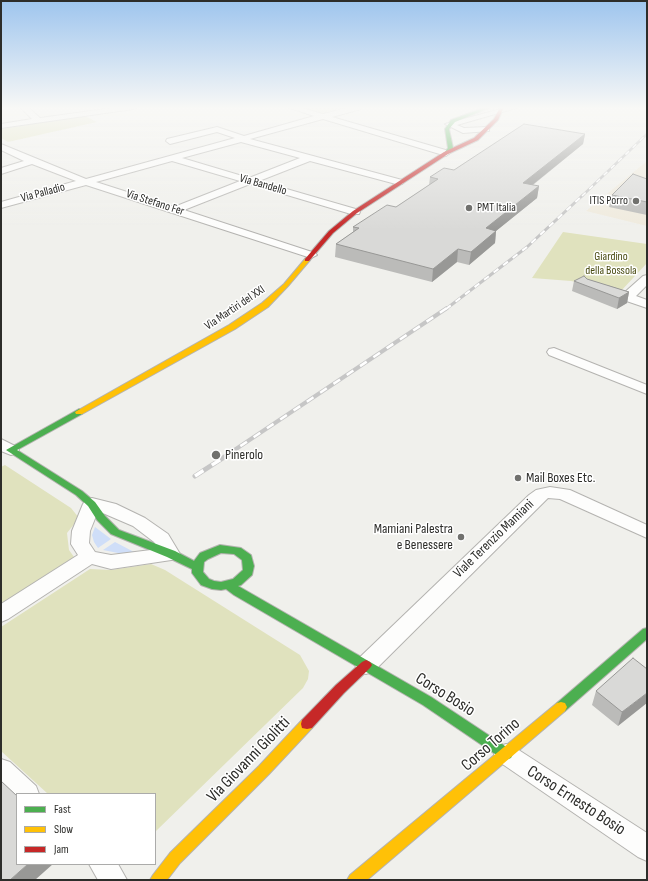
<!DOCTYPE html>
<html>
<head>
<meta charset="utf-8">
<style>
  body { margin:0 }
  #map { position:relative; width:648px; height:881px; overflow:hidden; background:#f0f0ec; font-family:"Sofia Sans Condensed",sans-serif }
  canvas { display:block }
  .frame { position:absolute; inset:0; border:2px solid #2d2d2a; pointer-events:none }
  .legend { position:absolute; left:16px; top:793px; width:140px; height:72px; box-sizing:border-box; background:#fff; border:1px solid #ababaa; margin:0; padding:5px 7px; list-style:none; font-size:12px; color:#2d2d2a }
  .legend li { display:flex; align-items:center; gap:8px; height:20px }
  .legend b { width:20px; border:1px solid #ababaa }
</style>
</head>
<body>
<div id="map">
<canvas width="648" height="881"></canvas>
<div class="frame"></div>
<ul class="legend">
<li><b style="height:5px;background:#4caf50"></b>Fast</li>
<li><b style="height:5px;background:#ffc107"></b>Slow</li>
<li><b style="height:5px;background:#c62828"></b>Jam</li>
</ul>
</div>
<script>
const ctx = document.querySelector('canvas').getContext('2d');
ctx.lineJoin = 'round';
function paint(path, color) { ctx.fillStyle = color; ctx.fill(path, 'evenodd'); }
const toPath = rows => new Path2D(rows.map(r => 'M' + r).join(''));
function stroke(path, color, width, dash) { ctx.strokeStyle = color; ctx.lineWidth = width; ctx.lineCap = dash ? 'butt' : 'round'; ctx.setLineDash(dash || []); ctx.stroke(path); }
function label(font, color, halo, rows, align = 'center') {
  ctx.font = font + ' "Sofia Sans Condensed",sans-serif'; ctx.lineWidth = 3; ctx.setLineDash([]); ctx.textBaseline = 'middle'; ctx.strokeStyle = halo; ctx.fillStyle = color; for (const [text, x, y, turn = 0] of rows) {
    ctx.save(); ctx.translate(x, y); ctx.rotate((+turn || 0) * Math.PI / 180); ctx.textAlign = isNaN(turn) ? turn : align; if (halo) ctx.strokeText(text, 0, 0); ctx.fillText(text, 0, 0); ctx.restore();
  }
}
paint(toPath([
  [647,161,647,226,586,211]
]), '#efeadd');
paint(toPath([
  [300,107,348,107,322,113],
  [85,116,97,122,8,142,1,138,1,129],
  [563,232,647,244,647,263,621,291,571,281,532,278],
  [5,465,71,508,79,518,67,533,69,550,74,557,1,604,1,467],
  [151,564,165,570,300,655,309,671,308,679,303,688,155,832,155,794,48,794,1,751,1,627,90,569,111,570]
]), '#e0e2be');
paint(toPath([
  [95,527,111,539,98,548,94,542,92,535],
  [115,542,134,552,123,554,103,550]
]), '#cfdef8');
const street = toPath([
  [20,107,28,107,40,118,120,107,137,107,133,109,1,128,1,124,32,119,20,107],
  [287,107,298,107,323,114,351,107,362,107,361,109,332,117,449,151,450,153,446,156,443,155,323,119,250,139,402,180,404,182,402,184,396,184,310,161,259,181,359,210,360,212,359,214,351,214,250,184,184,210,315,253,317,255,311,258,86,185,1,208,1,202,76,181,32,164,1,174,1,168,24,161,1,150,1,144,86,179,235,138,217,132,170,144,166,141,167,139,217,127,244,136,314,116,287,107],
  [241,142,300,158,249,178,182,158,241,142],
  [172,161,240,181,174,207,96,182,172,161],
  [508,107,516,108,457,125,464,128,486,127,489,127,489,131,463,133,445,124,508,107],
  [647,275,647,285,636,296,647,300,647,308,603,293,601,290,607,286,625,292,643,276,647,275],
  [554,348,647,385,647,394,549,355,547,352,549,349,554,348],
  [1,439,17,447,19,450,17,453,11,455,1,451,1,439],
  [550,487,570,490,647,525,647,538,560,499,548,498,374,671,366,674,358,671,355,665,358,659,529,495,536,490,550,487],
  [92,498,116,504,145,518,168,534,180,554,178,559,111,569,92,564,8,619,1,622,1,604,78,555,71,544,72,531,83,504,86,500,92,498],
  [98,511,133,526,154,542,159,549,111,555,95,552,89,543,90,531,98,511],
  [506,744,514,747,647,833,647,861,638,857,498,761,494,754,498,747,506,744],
  [1,759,10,762,36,786,39,794,17,794,17,801,1,786,1,759],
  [89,864,118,864,127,880,98,880,89,864]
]);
const fast = toPath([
  [486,107,491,107,455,122,449,129,453,148,448,154,444,154,444,153,448,148,445,129,451,120,486,107],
  [79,409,82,410,83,412,82,414,17,450,82,491,95,502,105,516,119,530,175,551,194,561,200,553,220,545,241,548,251,555,254,566,252,575,241,585,238,586,431,697,511,750,513,754,511,758,506,760,501,758,423,705,234,595,226,589,221,590,212,589,201,585,192,573,192,569,167,557,111,534,97,520,88,506,76,495,6,450,79,409],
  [221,553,234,554,242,560,243,570,233,579,221,582,214,581,209,579,203,572,204,562,208,559,221,553],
  [647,628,647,639,565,711,561,712,557,711,555,707,557,703,643,629,647,628]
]);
const slow = toPath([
  [307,258,310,260,288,286,268,307,235,329,82,414,76,414,75,412,229,325,262,303,284,284,305,259,307,258],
  [561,702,565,703,567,707,565,711,367,880,347,880,350,875,557,703,561,702],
  [307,719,312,720,313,724,312,728,269,774,180,863,167,880,150,880,153,875,170,853,259,766,302,720,307,719]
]);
const jam = toPath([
  [500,107,504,107,498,120,478,140,448,154,357,213,333,233,309,261,305,261,305,259,329,231,353,211,444,152,474,138,494,119,500,107],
  [366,660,370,662,372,665,370,668,344,693,312,728,307,729,302,728,301,724,302,720,336,685,362,662,366,660]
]);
stroke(street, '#b4b3b0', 2);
stroke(fast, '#b4b3b0', 2);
stroke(slow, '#b4b3b0', 2);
stroke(jam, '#b4b3b0', 2);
paint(street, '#fdfdfc');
paint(fast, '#4caf50');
paint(slow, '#ffc107');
paint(jam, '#c62828');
const railFar3 = toPath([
  [582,196,647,134]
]);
const railFar2 = toPath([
  [446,309,527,247,583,195]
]);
const railFar1 = toPath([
  [227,455,447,308]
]);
const rail = toPath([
  [195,476,229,454]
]);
stroke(railFar3, '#c6c6c6', 2.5);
stroke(railFar2, '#c6c6c6', 3);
stroke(railFar1, '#c6c6c6', 4);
stroke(rail, '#c6c6c6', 5);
stroke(railFar3, '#fff', 1.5, [5]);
stroke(railFar2, '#fff', 2, [6]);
stroke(railFar1, '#fff', 2.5, [8]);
stroke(rail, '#fff', 3.5, [10]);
paint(toPath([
  [585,134,583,144,533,185,539,186,537,198,496,231,495,243,469,265,457,262,432,282,335,257,336,244,353,232,353,227,396,207,429,185,430,177],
  [647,179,647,215,609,207,612,195],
  [587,279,629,292,627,303,617,309,572,291,574,281],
  [647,669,618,726,592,705,596,691]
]), '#bbbbb9');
paint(toPath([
  [585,134,583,144,521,194,523,183],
  [539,186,537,198,496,231,495,243,469,265,471,252,486,228],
  [458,249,457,262,432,282,433,269],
  [629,292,627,303,617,309,619,298],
  [647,693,647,703,618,726,622,712],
  [28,864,53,864,35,880,10,880]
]), '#989896');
const building = toPath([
  [524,124,585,134,523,183,539,186,486,228,496,231,471,252,458,249,433,269,336,244,359,228,353,227,387,205,396,207,438,179,430,177,444,168,454,170,524,124],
  [633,174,647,179,647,202,612,195,633,174],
  [584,276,587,279,629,292,619,298,574,281,584,276],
  [633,658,647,669,647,693,622,712,596,691,633,658],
  [1,781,17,796,17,864,28,864,10,880,1,880,1,781]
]);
paint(building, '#d9d9d7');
stroke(building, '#989896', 1);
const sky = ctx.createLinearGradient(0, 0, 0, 230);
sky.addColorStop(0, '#9ec5ee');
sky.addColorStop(0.47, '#f8f8f6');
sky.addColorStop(1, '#f8f8f600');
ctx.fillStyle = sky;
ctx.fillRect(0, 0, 648, 230);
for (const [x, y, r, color] of [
  [636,201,4,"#71716e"],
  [469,208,4,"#71716e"],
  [216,455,5,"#71716e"],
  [518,478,4,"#71716e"],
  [461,537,4,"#71716e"]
]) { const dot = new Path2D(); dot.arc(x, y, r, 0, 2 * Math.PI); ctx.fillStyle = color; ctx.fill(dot); stroke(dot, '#fff', 1.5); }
label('12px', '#2d2d2a', '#fff', [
  ["Via Bandello",263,185,16],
  ["Via Palladio",43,193,-15],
  ["Via Stefano Fer",155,203,18],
  ["Via Martiri del XXI",235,308,-34]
]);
label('12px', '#2d2d2a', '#fff', [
  ["ITIS Porro",628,201],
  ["PMT Italia",477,208,"left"]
], 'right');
label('12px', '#4a4c13', '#fff', [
  ["Giardino",611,257],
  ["della Bossola",611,271]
]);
label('14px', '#2d2d2a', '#fff', [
  ["Pinerolo",225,455],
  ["Mail Boxes Etc.",526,478],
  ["Mamiani Palestra",453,529,"right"],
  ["e Benessere",453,545,"right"]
], 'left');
label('14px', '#2d2d2a', '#fff', [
  ["Viale Terenzio Mamiani",494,539,-44]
]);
label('17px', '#2d2d2a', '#fff', [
  ["Corso Bosio",445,695,32],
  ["Corso Torino",491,745,-41],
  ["Via Giovanni Giolitti",249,760,-46],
  ["Corso Ernesto Bosio",576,801,33]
]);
</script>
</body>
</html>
